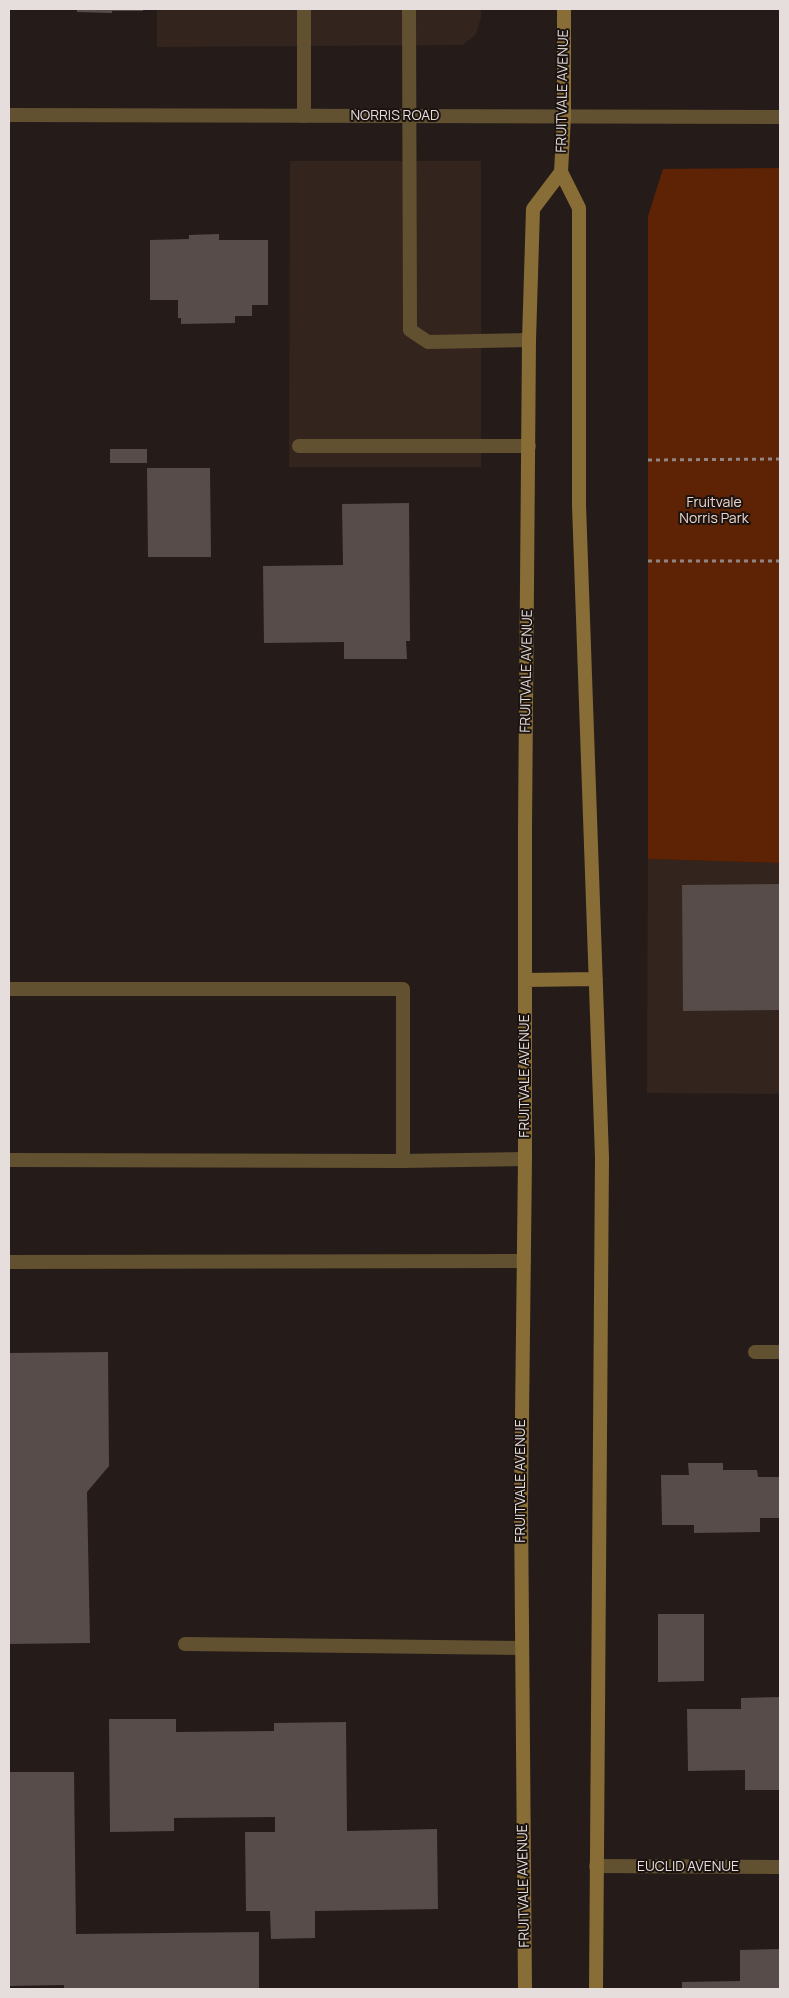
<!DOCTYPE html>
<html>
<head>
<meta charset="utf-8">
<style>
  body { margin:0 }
  #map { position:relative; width:789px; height:1998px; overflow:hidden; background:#251c19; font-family:Manrope,sans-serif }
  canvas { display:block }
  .frame { position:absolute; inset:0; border:10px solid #e5dedc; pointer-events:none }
</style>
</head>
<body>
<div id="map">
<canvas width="789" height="1998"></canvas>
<div class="frame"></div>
</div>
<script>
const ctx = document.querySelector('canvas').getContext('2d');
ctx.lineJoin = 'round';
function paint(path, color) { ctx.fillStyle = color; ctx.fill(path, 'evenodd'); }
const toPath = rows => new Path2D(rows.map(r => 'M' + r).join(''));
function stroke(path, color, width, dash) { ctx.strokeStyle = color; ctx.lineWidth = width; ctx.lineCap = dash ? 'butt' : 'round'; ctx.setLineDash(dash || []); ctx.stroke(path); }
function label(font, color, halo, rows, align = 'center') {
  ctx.font = font + ' Manrope,sans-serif'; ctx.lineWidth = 4; ctx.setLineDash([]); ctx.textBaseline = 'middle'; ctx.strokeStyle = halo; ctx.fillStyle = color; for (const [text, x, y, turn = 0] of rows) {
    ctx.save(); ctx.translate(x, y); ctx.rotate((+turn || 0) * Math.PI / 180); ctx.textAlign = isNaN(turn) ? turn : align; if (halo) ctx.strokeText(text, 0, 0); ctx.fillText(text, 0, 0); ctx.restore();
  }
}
paint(toPath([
  [157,9,481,9,481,17,476,34,463,45,157,47],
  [290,161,481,161,481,467,289,467],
  [648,859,780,863,780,1094,647,1093]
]), '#33241e');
paint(toPath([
  [780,168,780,863,648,859,648,216,663,169]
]), '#5e2204');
paint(toPath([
  [77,9,143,9,143,11,112,11,112,13,77,12],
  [219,234,219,240,268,240,268,305,252,305,252,316,235,316,235,323,181,324,181,318,178,318,178,300,150,300,150,240,189,239,189,235],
  [110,449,147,449,147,463,110,463],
  [147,468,210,468,211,557,148,557],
  [409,503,410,641,406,641,407,659,344,659,344,642,264,643,263,566,343,565,342,504],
  [780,884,780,1010,683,1011,682,885],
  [108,1352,109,1466,87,1492,90,1643,9,1644,9,1353],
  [688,1463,723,1463,723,1470,757,1470,758,1477,780,1477,780,1518,760,1518,760,1532,694,1533,694,1525,662,1525,661,1475,689,1475],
  [658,1614,704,1614,704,1681,658,1682],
  [780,1697,780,1790,745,1790,745,1770,688,1771,687,1709,741,1709,741,1698],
  [109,1719,176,1719,176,1732,274,1731,274,1723,346,1722,347,1831,437,1829,438,1909,315,1911,315,1938,271,1939,270,1911,246,1911,245,1832,275,1832,275,1817,174,1818,174,1831,110,1832],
  [9,1772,74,1772,76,1934,259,1932,259,1989,64,1989,64,1985,9,1986],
  [780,1949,780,1989,682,1989,682,1982,740,1981,740,1950]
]), '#574c4a');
stroke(toPath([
  [648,460,780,459],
  [648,561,780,561]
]), '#8e8684', 3, [4, 4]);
stroke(toPath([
  [304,9,304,116],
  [409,9,410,330,428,342,529,340],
  [299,446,529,446],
  [9,989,403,989,403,1161,525,1159],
  [9,1160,403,1161],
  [9,1262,524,1261],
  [185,1644,521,1648]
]), '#625130', 14);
stroke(toPath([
  [755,1352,780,1352],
  [596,1866,780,1867]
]), '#625130', 14);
stroke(toPath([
  [9,115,780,117]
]), '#625130', 14);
stroke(toPath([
  [564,9,564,116,561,172,579,208,579,505,602,1157,596,1989],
  [525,980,596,979],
  [525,1989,521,1504,525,1159,525,827,529,340,533,209,561,172]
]), '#886d36', 14);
label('14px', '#e5dedc', '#1b1310', [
  ["FRUITVALE AVENUE",563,91,-89],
  ["NORRIS ROAD",395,116],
  ["FRUITVALE AVENUE",527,671,-89],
  ["FRUITVALE AVENUE",525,1076,-90],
  ["FRUITVALE AVENUE",521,1481,-90],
  ["EUCLID AVENUE",688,1867],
  ["FRUITVALE AVENUE",524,1886,-91]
]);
label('14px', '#efd7cd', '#1b1310', [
  ["Fruitvale",714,503],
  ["Norris Park",714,519]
]);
</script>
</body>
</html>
